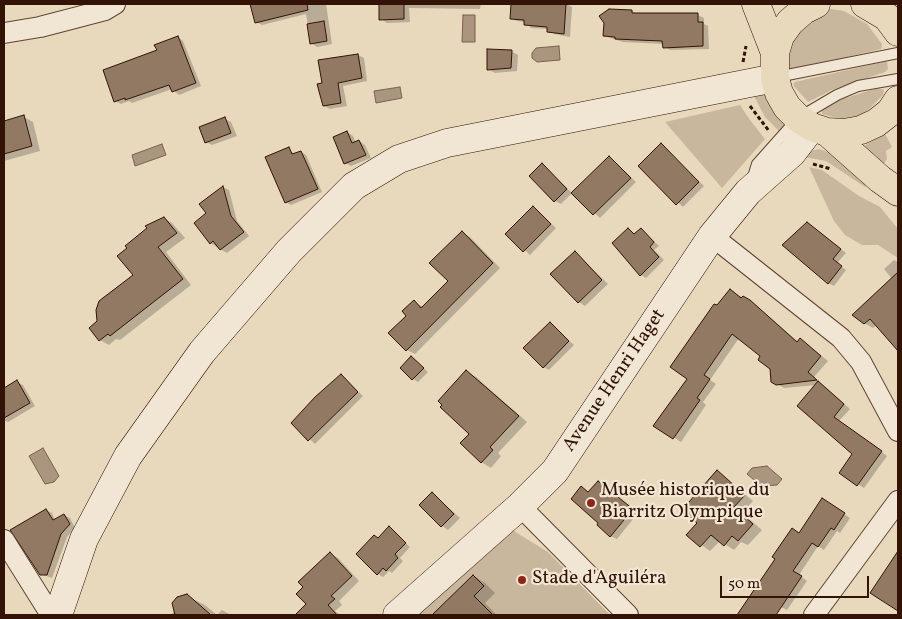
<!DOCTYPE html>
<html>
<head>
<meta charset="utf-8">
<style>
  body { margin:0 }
  #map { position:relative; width:902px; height:619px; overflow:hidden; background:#e8d8bc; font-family:Vollkorn,serif }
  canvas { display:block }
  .frame { position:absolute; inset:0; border:5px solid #321305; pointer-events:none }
  .scale { position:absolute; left:720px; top:576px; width:149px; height:22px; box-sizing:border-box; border:2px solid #321305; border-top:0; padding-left:6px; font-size:15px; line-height:18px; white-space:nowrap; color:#321305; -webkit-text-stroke:4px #f0e6d3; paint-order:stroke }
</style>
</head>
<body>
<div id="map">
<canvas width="902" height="619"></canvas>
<div class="frame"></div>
<div class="scale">50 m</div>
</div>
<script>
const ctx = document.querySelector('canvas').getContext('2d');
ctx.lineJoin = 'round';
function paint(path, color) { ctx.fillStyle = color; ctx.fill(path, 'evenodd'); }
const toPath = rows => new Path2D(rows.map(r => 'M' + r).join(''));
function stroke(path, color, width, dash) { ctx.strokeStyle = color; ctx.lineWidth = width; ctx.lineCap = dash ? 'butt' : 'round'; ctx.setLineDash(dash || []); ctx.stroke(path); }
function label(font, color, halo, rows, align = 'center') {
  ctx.font = font + ' Vollkorn,serif'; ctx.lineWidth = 4.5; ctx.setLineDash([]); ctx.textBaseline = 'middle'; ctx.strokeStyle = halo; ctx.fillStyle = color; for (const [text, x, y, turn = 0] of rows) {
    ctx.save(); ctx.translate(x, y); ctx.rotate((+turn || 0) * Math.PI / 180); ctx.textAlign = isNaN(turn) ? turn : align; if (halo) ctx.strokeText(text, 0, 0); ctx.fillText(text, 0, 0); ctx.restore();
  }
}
paint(toPath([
  [831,9,844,11,867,24,882,44,881,49,791,70,788,66,789,41,817,11],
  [887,61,888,69,885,72,832,90,808,102,793,85,795,82],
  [878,88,884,90,883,95,863,115,844,120,822,114,822,110,836,101],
  [764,91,785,123,779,131,765,117,753,94],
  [740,105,750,120,765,139,722,188,665,122],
  [885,134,892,147,886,151,887,159,884,164,862,147],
  [819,149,833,154,867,185,865,187,826,161,804,157,811,151],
  [809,167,822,170,859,196,880,207,898,229,898,258,878,245,862,245,845,235,834,221],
  [509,528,548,552,610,615,413,615]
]), '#c9b79d');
const water = toPath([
  [463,15,475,15,475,42,462,42,463,15],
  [559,46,560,60,537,62,532,58,532,53,536,48,559,46],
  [400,87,402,98,376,103,374,91,400,87],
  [162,144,166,155,135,166,132,155,162,144],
  [43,448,59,476,54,482,45,484,29,456,43,448],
  [767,466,782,479,777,485,761,486,747,474,752,468,767,466]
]);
paint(water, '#aa957e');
stroke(water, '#7a614e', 1);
paint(toPath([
  [252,4,326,4,332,44,317,47,311,43,306,14,262,25,256,22],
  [380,4,481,4,480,9,409,8,410,22,387,23,381,19],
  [512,4,566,4,572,7,570,37,554,34,548,29,531,28,526,22,517,21,511,18],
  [609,10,632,11,637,14,698,15,704,18,704,24,708,26,709,49,670,50,664,47,664,44,623,42,610,38,605,35],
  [178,37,183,41,201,86,179,95,172,89,132,103,129,101,121,104,115,101],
  [511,51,518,55,517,71,495,73,489,70],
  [358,55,364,58,367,81,343,86,347,106,330,109,324,106,324,84],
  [24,117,33,122,40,151,4,161,4,122],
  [225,119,231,122,237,136,212,145,206,142],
  [347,132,353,136,356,143,359,141,365,145,371,158,351,166,345,163],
  [661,145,704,186,683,207,639,166],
  [288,149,295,154,301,152,306,155,322,192,291,205,286,202],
  [610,157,636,182,600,218,573,193],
  [542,164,572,193,561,204,555,201],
  [223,187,229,190,237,221,249,236,227,253,210,243,208,213,201,204],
  [533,207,556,228,530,255,507,234],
  [164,218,172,223,185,238,166,252,191,285,120,340,116,339,109,345,100,340,97,310,102,298,134,275],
  [812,227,846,253,837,263,846,270,834,286,828,283],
  [641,229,659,246,654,250,664,260,646,278,641,275,629,230,635,234],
  [462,233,470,237,500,268,415,354,407,350,408,316,414,302,423,307,449,281],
  [575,252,608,284,585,306,579,302],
  [894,260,898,262,898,350,877,325,873,328,864,323,892,279,884,269],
  [730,290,757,306,798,342,800,340,807,344,828,361,814,377,850,409,839,421,887,456,864,488,841,473,853,454,816,385,784,388,772,381,771,369,762,356,739,338,710,380,716,384,703,402,706,405,681,442,655,425,688,379,717,307],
  [550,324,574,345,549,370,543,367],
  [411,357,428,372,418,382,413,379],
  [467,372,476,377,527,422,498,453,501,456,491,468,481,462],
  [341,376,363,396,315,444,293,423],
  [17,382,23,385,35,406,8,422,4,420,4,389],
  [717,472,753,501,742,513,762,530,748,545,741,542,734,550,720,541,710,551,688,535,699,523],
  [599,482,638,513,617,539,610,536,582,488,589,493],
  [432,493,460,518,448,530,442,526],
  [828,503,850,518,840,533,837,531,824,550,818,546,799,575,807,581,787,610,781,607,799,534],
  [46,510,52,513,55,520,64,515,70,518,75,528,67,537,52,578,41,574],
  [389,528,410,547,400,558,403,561,392,573,389,571,383,577,378,574],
  [330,554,338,558,359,581,339,601,342,605,335,611,340,615,307,615,308,604,304,587],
  [474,576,485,583,495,593,485,603,497,615,434,615],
  [186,596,205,605,217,615,171,615],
  [222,610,231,615,217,615]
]), '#0003');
const building = toPath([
  [250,4,307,4,308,10,255,23,250,4],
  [379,4,404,4,404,19,379,20,379,4],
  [511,4,566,4,564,34,547,32,547,27,524,25,524,20,510,19,511,4],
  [609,9,632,10,632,13,698,13,698,22,703,22,703,46,663,48,662,41,615,39,615,37,603,36,604,23,599,16,609,9],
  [324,21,327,41,310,44,307,24,324,21],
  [178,36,196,83,172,92,169,85,125,100,125,98,114,102,103,70,157,50,154,45,178,36],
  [487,49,512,50,511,68,487,70,487,49],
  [358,54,362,78,338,83,341,103,323,106,317,84,322,83,318,60,358,54],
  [24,115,32,146,4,154,4,121,24,115],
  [225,117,231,133,205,143,199,127,225,117],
  [347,131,352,143,359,140,366,155,344,164,333,137,347,131],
  [661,143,699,182,676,205,638,166,661,143],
  [289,147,292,154,301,151,318,189,285,203,265,157,289,147],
  [609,156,631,178,593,215,571,193,609,156],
  [542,163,567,189,554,202,529,176,542,163],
  [223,186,231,216,244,232,220,250,213,241,210,244,194,223,206,213,199,204,223,186],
  [533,206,551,224,523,252,505,234,533,206],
  [164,217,177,233,158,247,183,279,110,336,108,334,99,341,89,328,97,321,96,310,99,301,133,275,117,256,127,248,125,246,147,228,145,226,164,217],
  [807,222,841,249,833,259,842,266,828,284,782,245,807,222],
  [628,228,634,234,641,228,654,242,650,247,659,257,640,276,612,243,628,228],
  [462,231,493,263,406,351,388,333,406,316,402,311,414,300,421,308,448,281,429,263,462,231],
  [575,251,602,280,578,303,550,274,575,251],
  [898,272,898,351,870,319,864,324,852,315,898,272],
  [730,289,741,298,743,296,750,300,797,342,800,338,821,356,808,372,817,380,776,385,771,382,770,369,758,360,760,356,732,334,704,375,710,379,697,398,700,400,673,439,653,426,687,379,670,367,714,304,717,305,730,289],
  [550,322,569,341,543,368,523,348,550,322],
  [411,356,424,368,412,380,400,368,411,356],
  [466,370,519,416,490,447,493,450,481,463,460,443,469,434,440,407,442,405,438,401,466,370],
  [341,374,358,392,308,441,291,423,315,397,341,374],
  [17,380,30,403,4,418,4,388,17,380],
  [818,381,844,404,834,417,882,451,857,486,839,473,852,454,797,406,818,381],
  [717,470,745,495,734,507,753,524,738,541,732,536,724,546,711,535,700,547,686,535,697,523,682,510,717,470],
  [598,481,633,509,610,537,597,525,598,523,571,499,581,486,588,492,598,481],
  [432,492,454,514,441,527,419,505,432,492],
  [822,498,845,513,834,530,831,528,818,547,812,543,793,571,802,576,776,615,737,615,775,559,772,557,792,528,799,533,822,498],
  [46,509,53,520,64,514,70,524,61,534,47,575,40,575,10,530,46,509],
  [389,526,406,543,395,554,398,558,386,571,383,568,377,575,356,554,374,535,378,538,389,526],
  [898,551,898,611,870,593,898,551],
  [330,552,352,576,331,596,335,599,328,605,337,615,295,615,306,604,296,594,303,587,298,582,330,552],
  [473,575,484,586,474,596,493,615,432,615,473,575],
  [187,594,211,615,175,615,172,603,177,597,187,594]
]);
paint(building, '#917964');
stroke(building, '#321305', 1);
const service = toPath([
  [777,77,898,53],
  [753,177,757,164,798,118,837,95,858,86,898,79]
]);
const minor = toPath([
  [4,33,40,27,105,10,115,4],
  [712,236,841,338,861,362,898,431],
  [520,506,628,615],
  [4,540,51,615],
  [814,615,898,501]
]);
const secondary = toPath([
  [58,615,84,539,128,456,202,352,289,251,354,186,399,159,447,143,775,78],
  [397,615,520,506,555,471,712,236,748,192,792,153,812,127]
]);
const primary = toPath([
  [756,4,775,53],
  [816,4,804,10,790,22,780,36,775,53,775,78,779,93,787,107,798,118,812,127,827,132,844,133,861,130,876,123,890,112,898,100],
  [865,4,887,17,898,32],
  [827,132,880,179,898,192]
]);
stroke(service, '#604433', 12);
stroke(minor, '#604433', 22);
stroke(secondary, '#321305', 29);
stroke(primary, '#321305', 29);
stroke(toPath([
  [743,62,746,46],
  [750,106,769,131],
  [813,164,831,169]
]), '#321305', 3, [4, 2.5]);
stroke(service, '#f0e6d3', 10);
stroke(minor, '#f0e6d3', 20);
stroke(secondary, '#f0e6d3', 28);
stroke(primary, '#e8d8bc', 28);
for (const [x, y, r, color] of [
  [591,503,5,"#8f2418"],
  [522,580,5,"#8f2418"]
]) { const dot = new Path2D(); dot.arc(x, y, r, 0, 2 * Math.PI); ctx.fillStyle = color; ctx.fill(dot); stroke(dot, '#f0e6d3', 2); }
label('19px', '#321305', '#f0e6d3', [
  ["Avenue Henri Haget",615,381,-56]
]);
label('19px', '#321305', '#f0e6d3', [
  ["Musée historique du",601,492],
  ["Biarritz Olympique",601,514],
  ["Stade d'Aguiléra",532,580]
], 'left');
</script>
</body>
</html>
